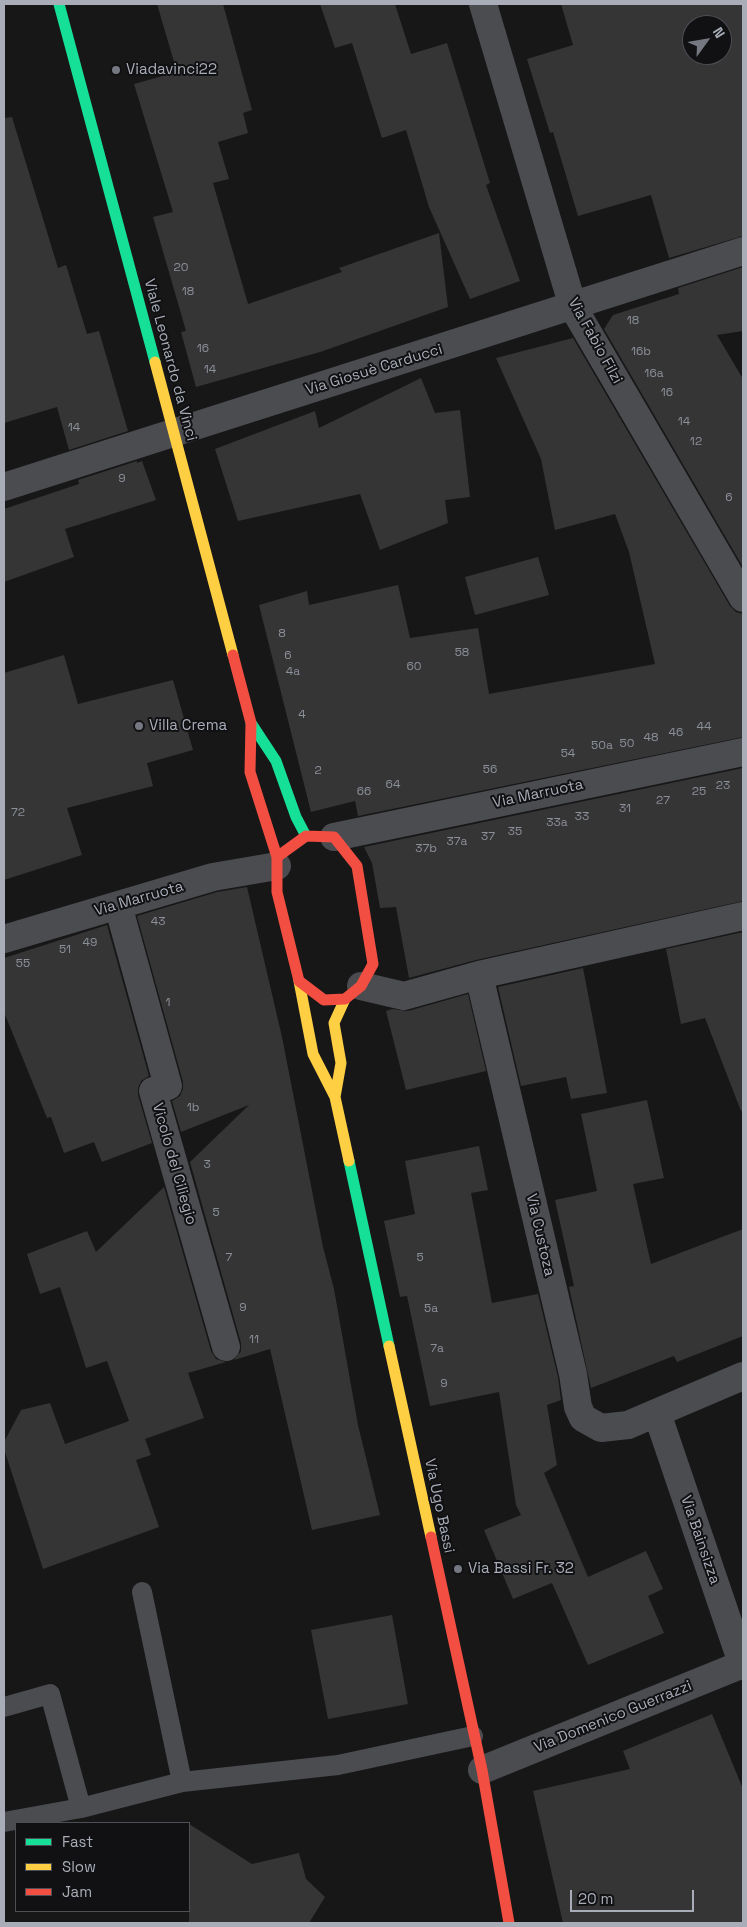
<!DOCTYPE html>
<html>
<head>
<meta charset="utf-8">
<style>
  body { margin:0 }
  #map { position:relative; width:747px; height:1927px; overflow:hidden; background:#171717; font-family:"Space Grotesk",sans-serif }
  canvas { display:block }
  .frame { position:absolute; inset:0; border:5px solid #a8adb8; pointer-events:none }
  .legend { position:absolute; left:15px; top:1822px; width:175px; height:90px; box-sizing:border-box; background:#111113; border:1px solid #4d4f55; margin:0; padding:6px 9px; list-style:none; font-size:15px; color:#a8adb8 }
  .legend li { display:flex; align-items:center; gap:10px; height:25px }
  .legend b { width:25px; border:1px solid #4d4f55 }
  .north { position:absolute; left:682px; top:15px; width:50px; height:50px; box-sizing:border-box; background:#111113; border:1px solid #4d4f55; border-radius:50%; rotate:58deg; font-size:14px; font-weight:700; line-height:20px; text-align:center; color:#a8adb8 }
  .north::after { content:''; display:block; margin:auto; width:18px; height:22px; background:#757880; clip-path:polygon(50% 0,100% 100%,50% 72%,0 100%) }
  .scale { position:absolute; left:570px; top:1890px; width:124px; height:22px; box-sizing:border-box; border:2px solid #a8adb8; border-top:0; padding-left:6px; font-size:15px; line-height:18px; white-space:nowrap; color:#a8adb8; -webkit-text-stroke:4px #111113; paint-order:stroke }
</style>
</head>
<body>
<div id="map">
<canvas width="747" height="1927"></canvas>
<div class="frame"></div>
<ul class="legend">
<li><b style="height:6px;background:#16e098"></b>Fast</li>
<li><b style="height:6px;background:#ffcf43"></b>Slow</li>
<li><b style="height:6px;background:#f24e42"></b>Jam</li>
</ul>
<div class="north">N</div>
<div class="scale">20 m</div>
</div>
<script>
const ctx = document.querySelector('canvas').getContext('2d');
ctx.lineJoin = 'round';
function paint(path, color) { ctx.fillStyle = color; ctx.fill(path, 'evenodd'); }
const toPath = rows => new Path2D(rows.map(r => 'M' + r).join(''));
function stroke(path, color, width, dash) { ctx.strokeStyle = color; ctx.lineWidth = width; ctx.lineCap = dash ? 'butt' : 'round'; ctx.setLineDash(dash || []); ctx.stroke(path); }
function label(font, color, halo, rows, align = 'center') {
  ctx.font = font + ' "Space Grotesk",sans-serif'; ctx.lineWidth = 4; ctx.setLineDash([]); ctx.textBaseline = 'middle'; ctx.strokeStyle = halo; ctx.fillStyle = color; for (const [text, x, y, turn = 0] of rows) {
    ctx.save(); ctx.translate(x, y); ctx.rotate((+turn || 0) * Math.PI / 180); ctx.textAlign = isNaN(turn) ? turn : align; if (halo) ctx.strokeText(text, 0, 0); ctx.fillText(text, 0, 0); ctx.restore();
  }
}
paint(toPath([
  [157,4,223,4,252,110,243,113,248,133,218,142,229,179,213,183,248,304,342,272,339,268,439,233,448,307,320,352,196,387,181,332,186,331,153,217,173,212,134,84,177,72],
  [320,4,395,4,411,54,447,43,490,183,486,185,520,281,470,299,429,207,406,130,382,138,352,43,335,48],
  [561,4,743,4,743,236,669,258,651,195,578,216,553,132,550,133,527,59,573,45],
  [692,25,722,25,722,55,692,55],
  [12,117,58,268,66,265,87,334,99,331,128,431,69,450,57,407,4,423,4,118],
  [743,267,743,331,717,335,743,379,743,567,604,329,613,315,679,294,678,288],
  [573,338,730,606,736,612,743,614,743,737,358,816,355,801,311,812,259,605,307,591,309,605,398,585,410,638,478,628,489,694,655,664,629,552,615,514,555,530,541,459,496,358],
  [421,378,435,413,460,410,470,497,445,500,448,523,380,550,360,494,238,521,215,449,315,411,319,428],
  [137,461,137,463,142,461,156,500,65,529,74,557,4,582,4,509,79,484,78,480],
  [538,557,549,595,475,615,465,577],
  [64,655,78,704,173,680,193,750,147,763,153,786,67,808,82,855,4,880,4,673],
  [743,768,743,901,476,960,409,978,396,907,380,908,372,863,364,847],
  [247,887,282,1037,323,1247,334,1289,358,1425,380,1515,312,1530,270,1349,234,1360,241,1351,241,1343,190,1162,249,1105,181,1132,172,1101,180,1096,183,1089,183,1082,137,916,217,892],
  [107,925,149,1076,141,1081,138,1088,138,1095,152,1143,102,1162,94,1142,64,1153,51,1117,47,1118,4,1012,4,958],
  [743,932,743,1111,741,1111,705,1018,681,1024,666,949],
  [583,968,607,1093,571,1099,566,1077,521,1086,498,987],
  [468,994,486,1071,406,1090,386,1011,392,1009,408,1011],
  [647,1100,664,1178,633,1184,651,1264,743,1229,743,1336,677,1362,674,1356,591,1388,569,1287,574,1286,555,1200,597,1191,581,1114],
  [479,1146,488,1190,471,1193,492,1303,538,1294,558,1377,561,1400,547,1405,557,1465,544,1473,588,1577,646,1551,663,1589,648,1596,664,1633,588,1665,552,1583,513,1599,484,1530,521,1515,516,1505,499,1392,430,1406,407,1296,400,1297,384,1221,415,1214,405,1161],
  [164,1187,211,1351,216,1359,226,1362,188,1373,204,1418,145,1439,151,1455,136,1460,159,1527,43,1569,4,1449,4,1442,21,1410,50,1403,65,1444,129,1421,107,1361,86,1368,60,1287,40,1294,27,1254,87,1231,96,1252],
  [392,1615,408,1704,328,1719,311,1630],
  [712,1714,743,1789,743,1923,563,1923,533,1791,630,1769,623,1751],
  [189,1824,252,1864,299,1853,306,1879,325,1897,309,1923,189,1923]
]), '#353536');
stroke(toPath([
  [142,1592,182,1782],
  [4,1707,50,1694,81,1808],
  [4,1822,81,1808,182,1782,338,1765,473,1736]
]), '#4b4c50', 20);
stroke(toPath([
  [483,4,573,307,743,598],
  [4,487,743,251],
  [334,837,743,752],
  [118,905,168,1086,153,1091,226,1347],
  [4,939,213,877,277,866],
  [479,975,573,1374,578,1407,583,1418,601,1428,628,1425,743,1376],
  [361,986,404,996,479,975,743,916],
  [657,1413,743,1666],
  [482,1770,743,1664]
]), '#4b4c50', 28);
stroke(toPath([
  [59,4,155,362],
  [251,723,276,761,296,817,306,836],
  [349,1161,389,1346]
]), '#16e098', 11);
stroke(toPath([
  [155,362,233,655],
  [299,981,313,1054,335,1097,349,1161],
  [335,1097,341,1063,334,1023,345,999],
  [389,1346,431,1537]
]), '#ffcf43', 11);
stroke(toPath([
  [233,655,251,723,250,772,277,857],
  [306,836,334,837,357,866,373,964,361,986,345,999,324,1000,299,981,277,892,277,857,306,836],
  [431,1537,482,1770,509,1923]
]), '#f24e42', 11);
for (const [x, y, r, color] of [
  [116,70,5,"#757880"],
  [139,726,5,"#757880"],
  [458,1569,5,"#757880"]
]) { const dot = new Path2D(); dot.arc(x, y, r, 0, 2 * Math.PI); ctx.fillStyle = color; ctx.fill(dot); stroke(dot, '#111113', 2); }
label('12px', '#8b8f98', null, [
  ["20",181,268],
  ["18",188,292],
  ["18",633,321],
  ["16",203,349],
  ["16b",641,352],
  ["14",210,370],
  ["16a",654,374],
  ["16",667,393],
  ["14",684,422],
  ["14",74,428],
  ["12",696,442],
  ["9",122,479],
  ["6",729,498],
  ["8",282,634],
  ["58",462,653],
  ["6",288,656],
  ["60",414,667],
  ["4a",293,672],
  ["4",302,715],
  ["44",704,727],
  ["46",676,733],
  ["48",651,738],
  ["50",627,744],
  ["50a",602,746],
  ["54",568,754],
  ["56",490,770],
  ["2",318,771],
  ["64",393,785],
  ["23",723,786],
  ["66",364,792],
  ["25",699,792],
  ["27",663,801],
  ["31",625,809],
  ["72",18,813],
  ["33",582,817],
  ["33a",557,823],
  ["35",515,832],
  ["37",488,837],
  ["37a",457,842],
  ["37b",426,849],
  ["43",158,922],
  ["49",90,943],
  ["51",65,950],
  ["55",23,964],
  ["1",168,1003],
  ["1b",193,1108],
  ["3",207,1165],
  ["5",216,1213],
  ["7",229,1258],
  ["5",420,1258],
  ["9",243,1308],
  ["5a",431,1309],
  ["11",254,1340],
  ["7a",437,1349],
  ["9",444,1384]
]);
label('15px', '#a8adb8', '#111113', [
  ["Viadavinci22",126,70],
  ["Villa Crema",149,726],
  ["Via Bassi Fr. 32",468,1569]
], 'left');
label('15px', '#a8adb8', '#111113', [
  ["Via Fabio Filzi",595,341,61],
  ["Viale Leonardo da Vinci",170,360,75],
  ["Via Giosuè Carducci",374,370,-17],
  ["Via Marruota",538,794,-12],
  ["Via Marruota",139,899,-16],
  ["Vicolo del Ciliegio",174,1164,74],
  ["Via Custoza",540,1235,77],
  ["Via Ugo Bassi",439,1506,78],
  ["Via Bainsizza",700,1540,71],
  ["Via Domenico Guerrazzi",613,1717,-22]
]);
</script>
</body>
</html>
